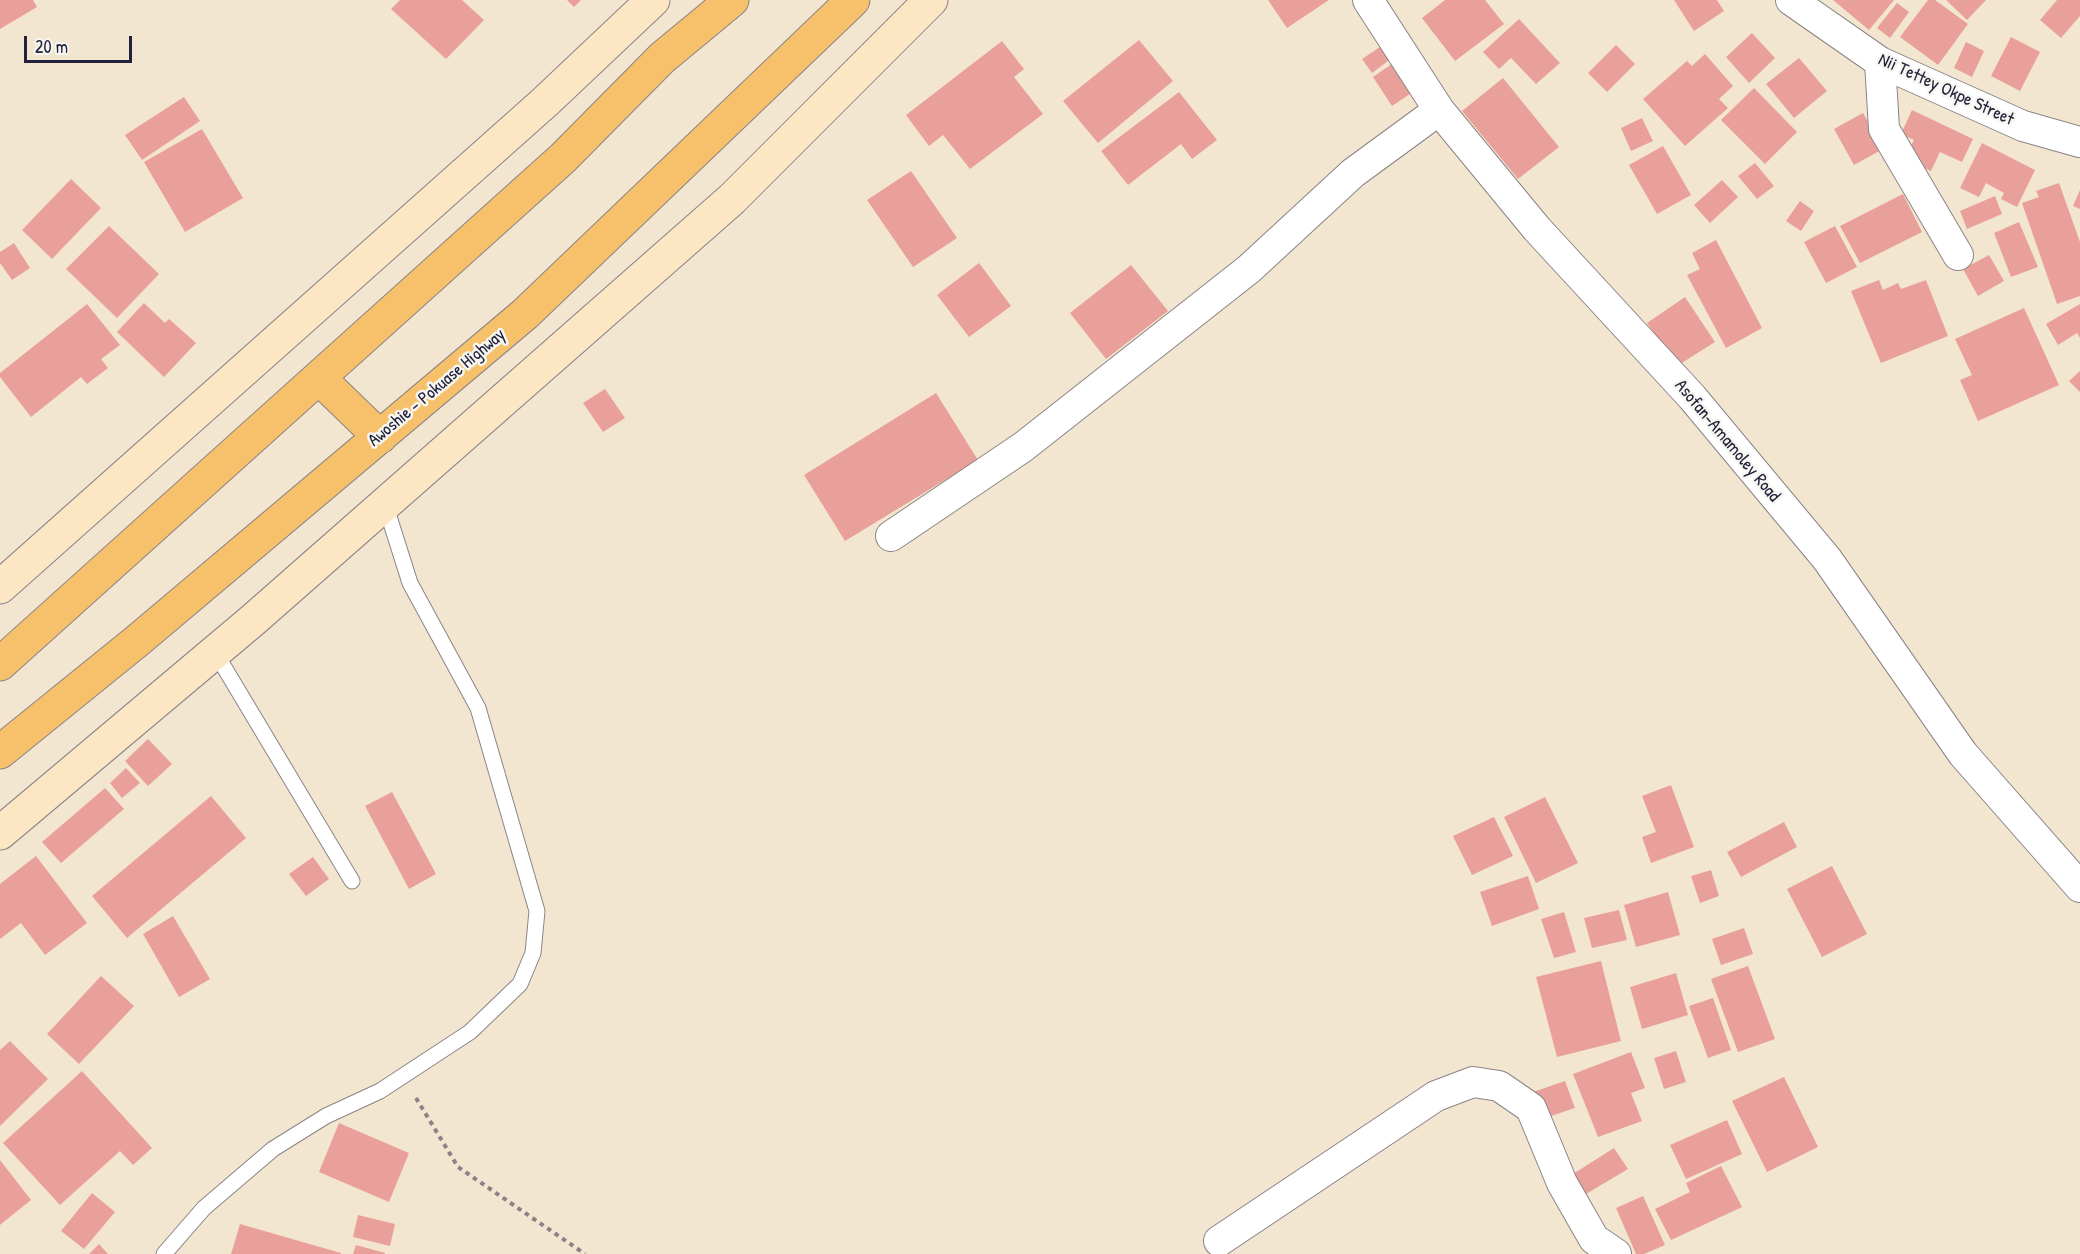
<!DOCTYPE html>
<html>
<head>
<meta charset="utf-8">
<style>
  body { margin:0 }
  #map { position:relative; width:2080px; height:1254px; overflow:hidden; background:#f2e6d1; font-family:"Patrick Hand",sans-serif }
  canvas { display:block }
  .scale { position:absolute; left:24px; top:36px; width:108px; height:27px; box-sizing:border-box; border:3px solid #22223b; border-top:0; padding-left:8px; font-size:18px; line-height:21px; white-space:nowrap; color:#22223b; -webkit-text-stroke:4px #f6f6f2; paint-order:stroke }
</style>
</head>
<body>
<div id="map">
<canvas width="2080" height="1254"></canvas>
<div class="scale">20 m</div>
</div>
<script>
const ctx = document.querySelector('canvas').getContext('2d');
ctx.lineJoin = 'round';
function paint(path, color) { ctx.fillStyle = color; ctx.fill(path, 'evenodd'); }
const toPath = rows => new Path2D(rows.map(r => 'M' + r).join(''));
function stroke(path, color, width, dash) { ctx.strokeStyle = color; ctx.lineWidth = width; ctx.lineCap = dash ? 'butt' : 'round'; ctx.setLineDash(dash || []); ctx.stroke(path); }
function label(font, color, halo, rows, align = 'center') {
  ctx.font = font + ' "Patrick Hand",sans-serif'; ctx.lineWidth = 5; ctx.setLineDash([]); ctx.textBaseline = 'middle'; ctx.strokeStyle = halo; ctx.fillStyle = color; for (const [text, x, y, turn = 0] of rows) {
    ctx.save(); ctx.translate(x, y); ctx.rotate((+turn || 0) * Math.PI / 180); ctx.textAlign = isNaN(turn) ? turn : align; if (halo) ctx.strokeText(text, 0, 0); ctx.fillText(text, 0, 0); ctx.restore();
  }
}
paint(toPath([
  [0,0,33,0,37,7,0,29],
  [400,0,462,0,484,20,446,59,391,9],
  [567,0,581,0,574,7],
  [1268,0,1329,0,1287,28],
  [1445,0,1485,0,1504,24,1455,61,1422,18],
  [1674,0,1717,0,1724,11,1694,31],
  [1833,0,1894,0,1869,30],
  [1928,0,1935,0,1968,24,1938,65,1900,37],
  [1946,0,1986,0,1967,20],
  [2057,0,2080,0,2080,16,2061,38,2040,20],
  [1897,3,1909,12,1890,38,1877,28],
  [1519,19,1560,63,1536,84,1511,58,1499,69,1483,52],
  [1752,33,1775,58,1749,83,1726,57],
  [2011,37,2040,52,2020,91,1991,76],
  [1139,40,1173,81,1098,143,1063,101],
  [1002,41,1024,69,1014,77,1043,114,970,169,943,135,929,146,906,115],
  [1966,42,1984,51,1972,77,1954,68],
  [1383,45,1392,58,1372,73,1362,59],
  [1616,45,1635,64,1607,92,1588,73],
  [1705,54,1733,86,1719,99,1728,108,1685,146,1643,99,1687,61,1692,66],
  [1799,58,1827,91,1794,118,1766,84],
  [1396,61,1416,90,1392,106,1373,77],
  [1503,78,1559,147,1518,179,1462,111],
  [1754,88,1797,132,1765,164,1721,120],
  [1179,92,1217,140,1192,159,1181,144,1128,185,1101,151],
  [184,97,200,121,142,160,125,135],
  [1912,110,1973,139,1962,162,1940,152,1931,171,1904,159,1914,140,1901,134],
  [1863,113,1883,149,1854,165,1834,129],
  [1642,118,1653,141,1631,151,1621,128],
  [202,129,243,198,185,232,144,162],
  [1982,143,2035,170,2017,207,2001,199,2004,193,1986,183,1979,197,1960,188],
  [1663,146,1691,195,1657,214,1629,165],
  [1755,163,1774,186,1757,199,1738,176],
  [911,171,957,238,913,267,867,200],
  [71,179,101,208,52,259,22,230],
  [1722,180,1738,197,1710,223,1694,205],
  [2059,183,2080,242,2080,296,2057,304,2022,203,2039,197,2036,191],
  [2080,190,2080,209,2073,206],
  [1903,194,1922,232,1860,263,1840,226],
  [1995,196,2002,214,1967,229,1960,211],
  [1800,201,1814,211,1801,231,1786,221],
  [2019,222,2038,267,2011,277,1994,233],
  [109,226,159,274,117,318,66,269],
  [1835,226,1857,267,1826,283,1804,242],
  [1716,240,1762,328,1726,348,1687,275,1700,269,1692,253],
  [14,243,30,268,12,280,0,263,0,252],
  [1989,255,2004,281,1978,296,1963,269],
  [979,263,1011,306,969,337,937,295],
  [1131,265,1168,311,1106,359,1070,313],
  [1879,280,1883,290,1898,283,1901,289,1926,280,1948,336,1881,363,1851,291],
  [1685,297,1715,342,1677,366,1647,323],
  [144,303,165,323,169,319,196,343,164,377,117,332],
  [87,304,120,345,101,359,108,368,87,384,81,377,31,417,0,377,0,373],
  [2080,304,2080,338,2077,333,2058,345,2046,324],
  [2024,308,2059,385,1978,421,1960,380,1972,375,1955,339],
  [2080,371,2080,392,2069,381],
  [605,389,625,418,603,432,583,403],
  [936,393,978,460,845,541,804,475],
  [148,739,172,764,148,786,125,761],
  [126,768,140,783,122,798,110,783],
  [1671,785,1694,847,1651,863,1642,837,1656,832,1642,796],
  [105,788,124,809,61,863,42,842],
  [392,792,436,874,409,889,365,806],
  [211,796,246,838,127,938,92,896],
  [1545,797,1578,863,1536,883,1504,817],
  [1494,817,1513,856,1472,875,1453,836],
  [1784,822,1797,847,1741,877,1727,852],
  [36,856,87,923,45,955,21,923,0,939,0,884],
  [313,857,329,879,306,896,289,874],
  [1832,866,1867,934,1822,957,1787,889],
  [1711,870,1719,896,1700,903,1691,876],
  [1528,876,1539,909,1492,926,1480,892],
  [1668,892,1680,935,1636,947,1624,905],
  [1619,910,1627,940,1592,948,1584,918],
  [1564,912,1576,952,1554,958,1541,919],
  [173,916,210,979,179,997,143,934],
  [1744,928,1753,954,1721,965,1712,939],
  [1601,961,1621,1041,1557,1057,1536,977],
  [1748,966,1775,1039,1738,1052,1711,979],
  [1676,973,1688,1015,1642,1029,1630,987],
  [101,976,134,1006,79,1064,47,1034],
  [1713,998,1731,1050,1708,1058,1689,1006],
  [10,1041,48,1079,0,1126,0,1050],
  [1676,1051,1686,1082,1664,1089,1654,1058],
  [1631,1052,1645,1088,1631,1093,1642,1121,1598,1137,1573,1074],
  [82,1071,152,1148,133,1165,120,1151,60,1205,3,1143],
  [1784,1077,1818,1147,1767,1172,1732,1101],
  [1565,1081,1575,1108,1542,1119,1533,1092],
  [1727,1120,1742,1154,1686,1179,1670,1145],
  [339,1123,409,1153,389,1202,319,1172],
  [1614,1148,1628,1169,1586,1194,1573,1174],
  [0,1160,31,1200,0,1225],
  [1721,1166,1742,1207,1671,1240,1655,1209,1690,1192,1686,1183],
  [92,1193,115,1212,84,1249,61,1231],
  [1643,1196,1665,1245,1644,1254,1636,1254,1616,1208],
  [358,1215,395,1224,390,1246,353,1237],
  [240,1224,341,1253,341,1254,231,1254],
  [99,1244,108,1254,89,1254],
  [356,1245,385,1253,385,1254,353,1254]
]), '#eaa09a');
const lane = toPath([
  [215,652,352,881],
  [164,1254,204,1208,273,1149,326,1116,380,1091,470,1032,520,984,533,953,537,911,478,708,410,583,385,504]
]);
const street = toPath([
  [1368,0,1439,110,1537,229,1692,397,1827,559,1963,754,2080,887],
  [1791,0,1880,62,2023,126,2080,142],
  [1880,62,1884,129,1958,255],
  [891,536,1023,447,1249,269,1353,173,1439,110],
  [1219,1241,1436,1096,1473,1082,1499,1086,1531,1108,1562,1183,1594,1239,1616,1254]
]);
const secondary = toPath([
  [0,587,545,102,653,0],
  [0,833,253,620,732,199,931,0]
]);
const primary = toPath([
  [319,378,380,437],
  [0,664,563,158,662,58,732,0],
  [0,752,137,641,525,314,853,0]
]);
stroke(lane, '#8a8486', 17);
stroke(street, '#8a8486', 32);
stroke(secondary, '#8a8486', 35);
stroke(primary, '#8a8486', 35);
stroke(toPath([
  [416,1098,458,1167,585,1254]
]), '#8a8486', 4, [4.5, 4.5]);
stroke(lane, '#fff', 15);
stroke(street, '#fff', 30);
stroke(secondary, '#fce6c4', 33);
stroke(primary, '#f7c06b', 33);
label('18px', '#22223b', '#f6f6f2', [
  ["Nii Tettey Okpe Street",1946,90,25],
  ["Awoshie - Pokuase Highway",437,388,-40],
  ["Asofan-Amamoley Road",1727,441,50]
]);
</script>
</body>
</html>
